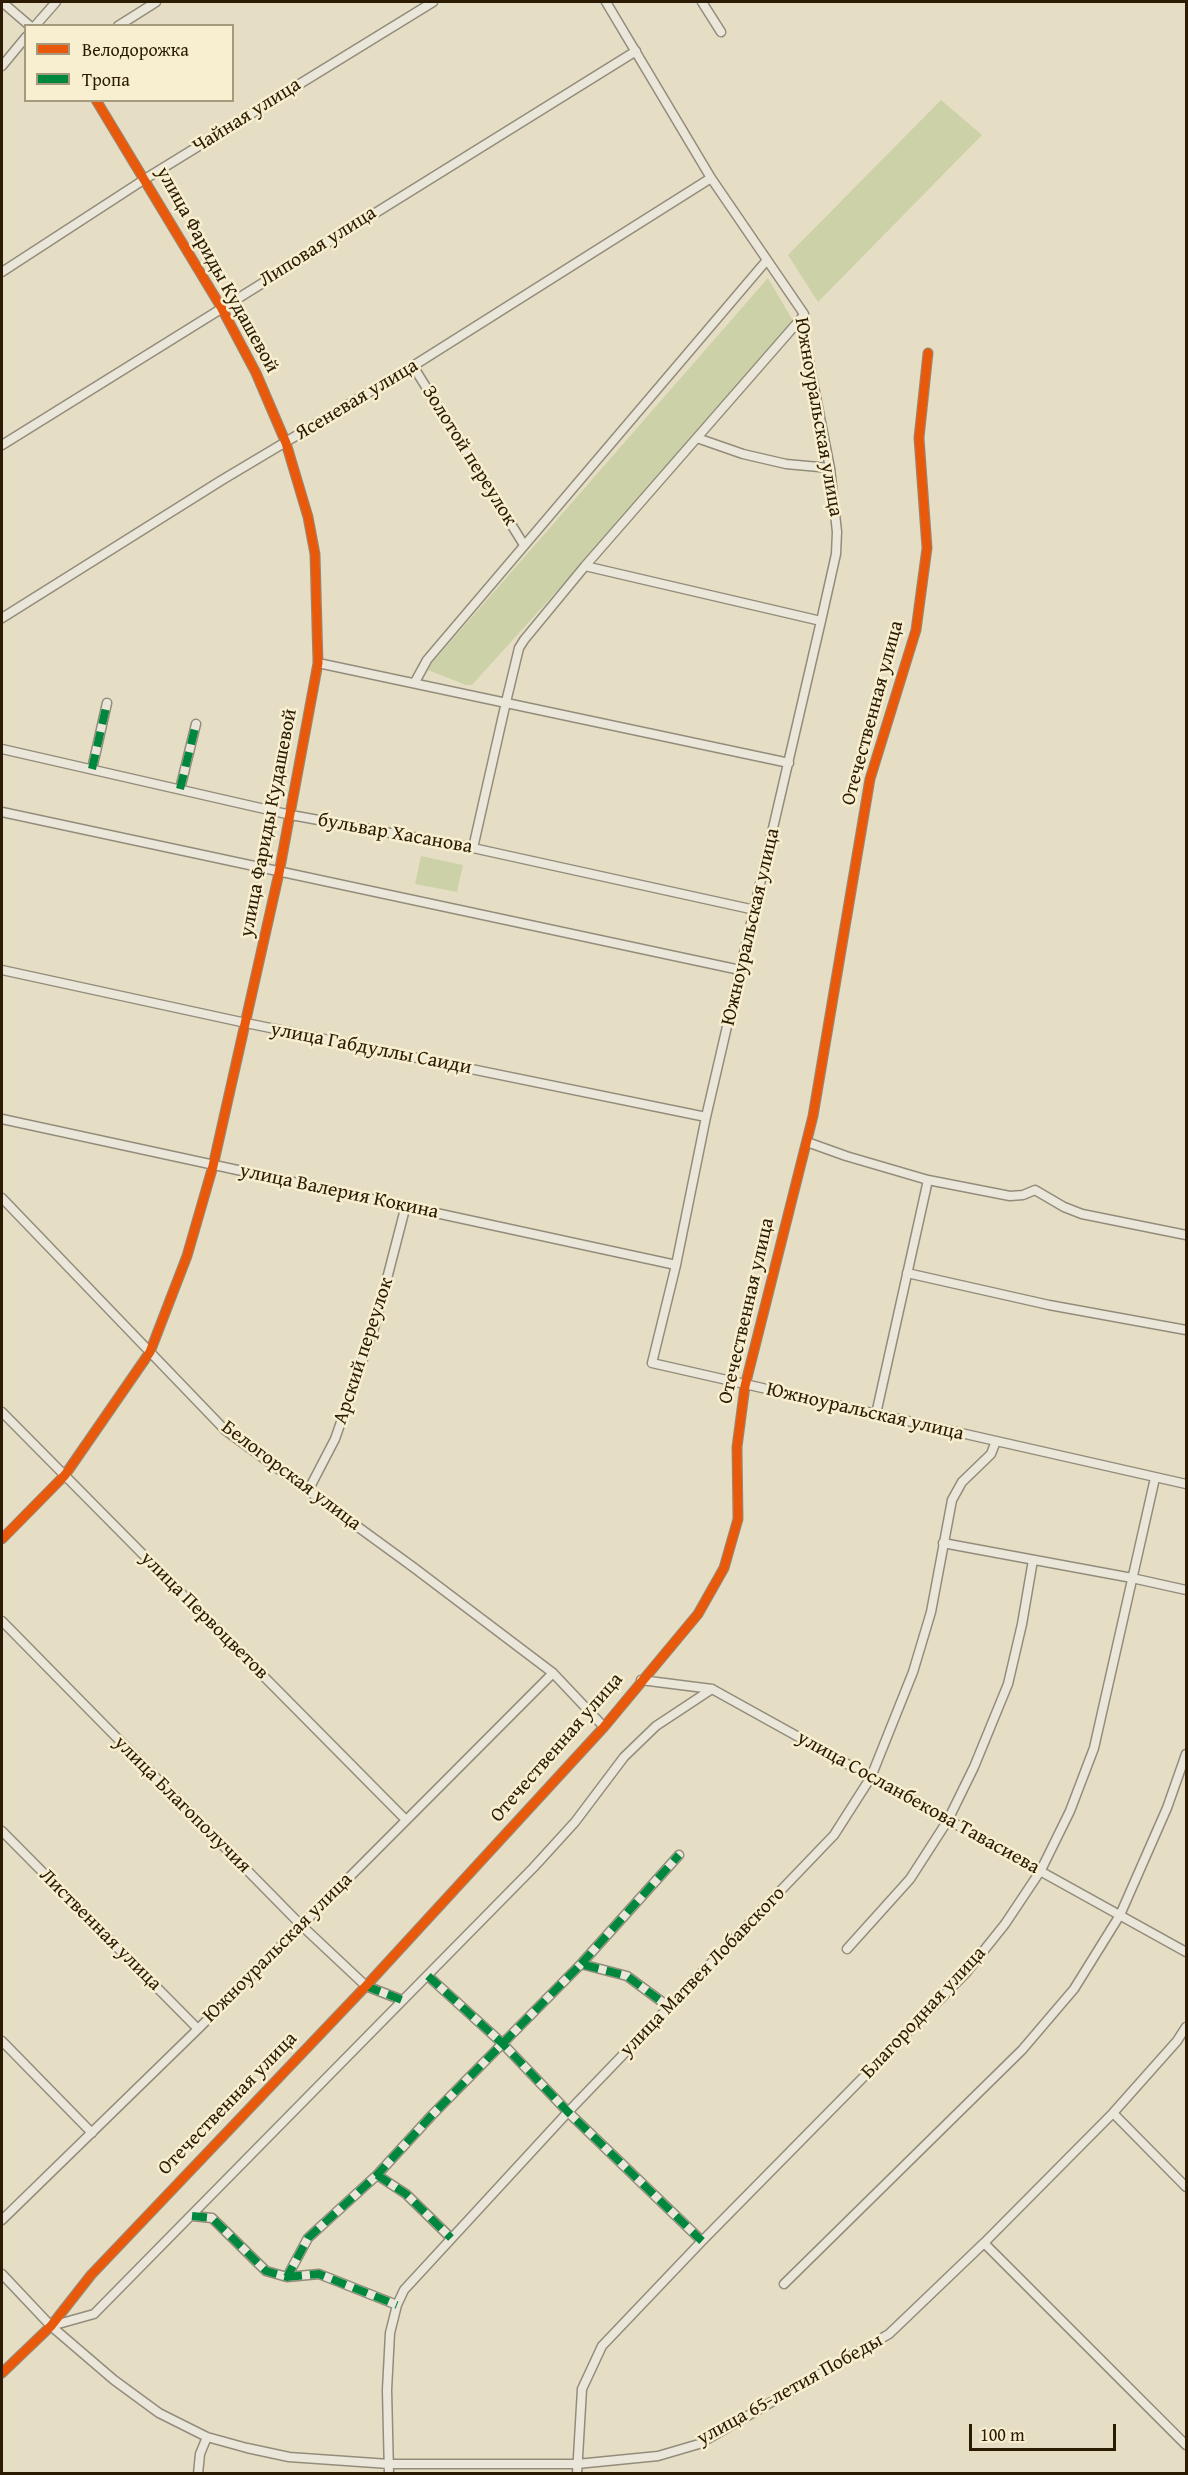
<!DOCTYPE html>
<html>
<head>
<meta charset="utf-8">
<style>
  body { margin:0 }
  #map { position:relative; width:1188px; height:2475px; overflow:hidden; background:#e6dec4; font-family:"Gentium Book Plus",serif }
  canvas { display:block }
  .frame { position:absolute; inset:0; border:3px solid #2c1b03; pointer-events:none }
  .legend { position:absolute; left:24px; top:24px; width:210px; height:78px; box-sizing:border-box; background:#f8efd0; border:2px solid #a69a7e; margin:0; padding:8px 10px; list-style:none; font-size:18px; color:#2c1b03 }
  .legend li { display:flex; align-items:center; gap:12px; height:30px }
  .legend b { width:30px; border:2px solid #a69a7e }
  .scale { position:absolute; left:969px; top:2424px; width:147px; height:27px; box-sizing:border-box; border:3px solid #2c1b03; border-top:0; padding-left:8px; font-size:18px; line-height:21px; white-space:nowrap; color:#2c1b03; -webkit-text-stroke:4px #f8efd0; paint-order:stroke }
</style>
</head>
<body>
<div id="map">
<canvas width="1188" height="2475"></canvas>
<div class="frame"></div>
<ul class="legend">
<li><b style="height:8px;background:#e8590c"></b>Велодорожка</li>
<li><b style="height:8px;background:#00873e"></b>Тропа</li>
</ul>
<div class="scale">100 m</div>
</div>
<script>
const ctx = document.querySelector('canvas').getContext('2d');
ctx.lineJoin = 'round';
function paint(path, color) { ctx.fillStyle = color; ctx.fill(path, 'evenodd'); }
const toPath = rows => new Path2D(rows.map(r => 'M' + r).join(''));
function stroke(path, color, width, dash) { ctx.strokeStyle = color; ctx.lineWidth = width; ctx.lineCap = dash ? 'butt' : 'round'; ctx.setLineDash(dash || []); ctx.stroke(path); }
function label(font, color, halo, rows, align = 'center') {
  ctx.font = font + ' "Gentium Book Plus",serif'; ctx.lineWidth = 5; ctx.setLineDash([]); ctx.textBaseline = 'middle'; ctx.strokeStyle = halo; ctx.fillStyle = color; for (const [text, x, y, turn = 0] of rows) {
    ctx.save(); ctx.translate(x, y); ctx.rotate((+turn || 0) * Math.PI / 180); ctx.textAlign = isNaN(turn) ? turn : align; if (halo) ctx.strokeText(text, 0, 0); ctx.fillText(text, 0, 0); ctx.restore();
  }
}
paint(toPath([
  [941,100,982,135,818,302,788,255],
  [768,278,796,326,472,685,466,685,428,670,431,664],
  [421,856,463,865,457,892,415,884]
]), '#ccd1a8');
const minor = toPath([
  [2,2,30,26],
  [606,2,711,178,804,314,803,331,830,468,837,532,836,554,821,621,706,1117,676,1265,652,1363,1186,1484],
  [702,2,721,32],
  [35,26,56,2],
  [118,26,156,2],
  [2,66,26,37],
  [2,272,145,179,433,2],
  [413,366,524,545],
  [697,438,743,454,786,464,830,468],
  [2,445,636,51],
  [585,566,821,621],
  [2,618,222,480,413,366,711,178],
  [318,663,789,763],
  [415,682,427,660,767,260],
  [2,749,291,815,473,848,755,910],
  [92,769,107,703],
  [180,789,196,724],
  [2,812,740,970],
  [473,848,506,702,519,648,524,640,585,566,804,315],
  [2,970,246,1023,706,1117],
  [2,1119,676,1265],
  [807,1142,846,1156,928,1180,1010,1196,1023,1195,1035,1190,1064,1207,1082,1214,1186,1235],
  [2,1198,225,1430,413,1567,553,1673,604,1727],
  [907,1273,1049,1305,1186,1330],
  [2,1412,406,1820],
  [876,1414,928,1180],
  [308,1491,335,1439,375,1325,406,1205],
  [2,1539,65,1475,150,1352,187,1256,213,1166,279,873,318,663,315,554,308,517,286,443,256,373,221,307,96,100],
  [943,1543,1132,1578,1186,1590],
  [2,1621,301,1925,366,1986,402,2000],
  [641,1680,712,1689,1186,1952],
  [2,1831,198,2029],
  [847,1949,910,1879,948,1820,974,1767,1008,1684,1022,1624,1033,1560],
  [581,1964,679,1855],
  [428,1976,502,2043,568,2112,702,2241],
  [2,2041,92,2133],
  [1113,2113,1186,2187],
  [377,2175,406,2194,451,2238],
  [192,2216,212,2218,266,2271,287,2277,308,2238,377,2175,432,2115,581,1964,627,1976,669,2007],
  [2,2220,198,2029,553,1673],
  [984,2243,1186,2445],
  [2,2274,51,2326,114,2380,159,2413,207,2437,247,2448,289,2457,389,2464,577,2464,658,2456,699,2444,889,2334,984,2243,1113,2113,1177,2041,1186,2027],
  [287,2277,319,2274,397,2305],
  [784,2284,1022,2050,1074,1989,1120,1915,1167,1808,1186,1754],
  [51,2326,94,2314,534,1867,575,1822,624,1757,656,1726,712,1689],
  [2,2373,51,2326,91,2275,366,1986,604,1727,698,1614,724,1568,738,1519,737,1447,745,1386,813,1116,870,779,916,630,927,548,919,438,928,353],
  [198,2474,200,2454,207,2437],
  [389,2474,387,2390,390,2333,397,2305,404,2290,568,2112,834,1835,871,1777,913,1672,931,1612,952,1500,962,1482,991,1454,996,1441],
  [577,2474,582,2389,602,2346,702,2241,965,1974,1005,1924,1041,1870,1070,1811,1094,1748,1155,1478]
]);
stroke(minor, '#938c7b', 11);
stroke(minor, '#eae6d9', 8);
stroke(toPath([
  [92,769,107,703],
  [180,789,196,724],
  [581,1964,679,1855],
  [428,1976,502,2043,568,2112,702,2241],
  [366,1986,402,2000],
  [377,2175,406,2194,451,2238],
  [192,2216,212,2218,266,2271,287,2277,308,2238,377,2175,432,2115,581,1964,627,1976,669,2007],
  [287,2277,319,2274,397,2305]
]), '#00873e', 8, [15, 8]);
stroke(toPath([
  [2,1539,65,1475,150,1352,187,1256,213,1166,279,873,318,663,315,554,308,517,286,443,256,373,221,307,96,100],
  [2,2373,51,2326,91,2275,366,1986,604,1727,698,1614,724,1568,738,1519,737,1447,745,1386,813,1116,870,779,916,630,927,548,919,438,928,353]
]), '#e8590c', 9);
label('20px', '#2c1b03', '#f8efd0', [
  ["Чайная улица",247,116,-32],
  ["Липовая улица",318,247,-32],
  ["улица Фариды Кудашевой",217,270,61],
  ["Ясеневая улица",357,400,-31],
  ["Южноуральская улица",818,417,80],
  ["Золотой переулок",469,456,58],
  ["Отечественная улица",873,713,-75],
  ["улица Фариды Кудашевой",269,823,-79],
  ["бульвар Хасанова",395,834,10],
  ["Южноуральская улица",751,927,-77],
  ["улица Габдуллы Саиди",371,1049,11],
  ["улица Валерия Кокина",339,1192,12],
  ["Отечественная улица",747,1311,-77],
  ["Арский переулок",364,1351,-72],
  ["Южноуральская улица",865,1412,13],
  ["Белогорская улица",291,1476,37],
  ["улица Первоцветов",204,1616,45],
  ["Отечественная улица",557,1748,-49],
  ["улица Сосланбекова Тавасиева",918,1803,29],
  ["улица Благополучия",182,1805,45],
  ["Лиственная улица",100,1930,45],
  ["Южноуральская улица",278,1948,-45],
  ["улица Матвея Лобавского",703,1972,-46],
  ["Благородная улица",924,2013,-47],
  ["Отечественная улица",228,2104,-46],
  ["улица 65-летия Победы",790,2390,-29]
]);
</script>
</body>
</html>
